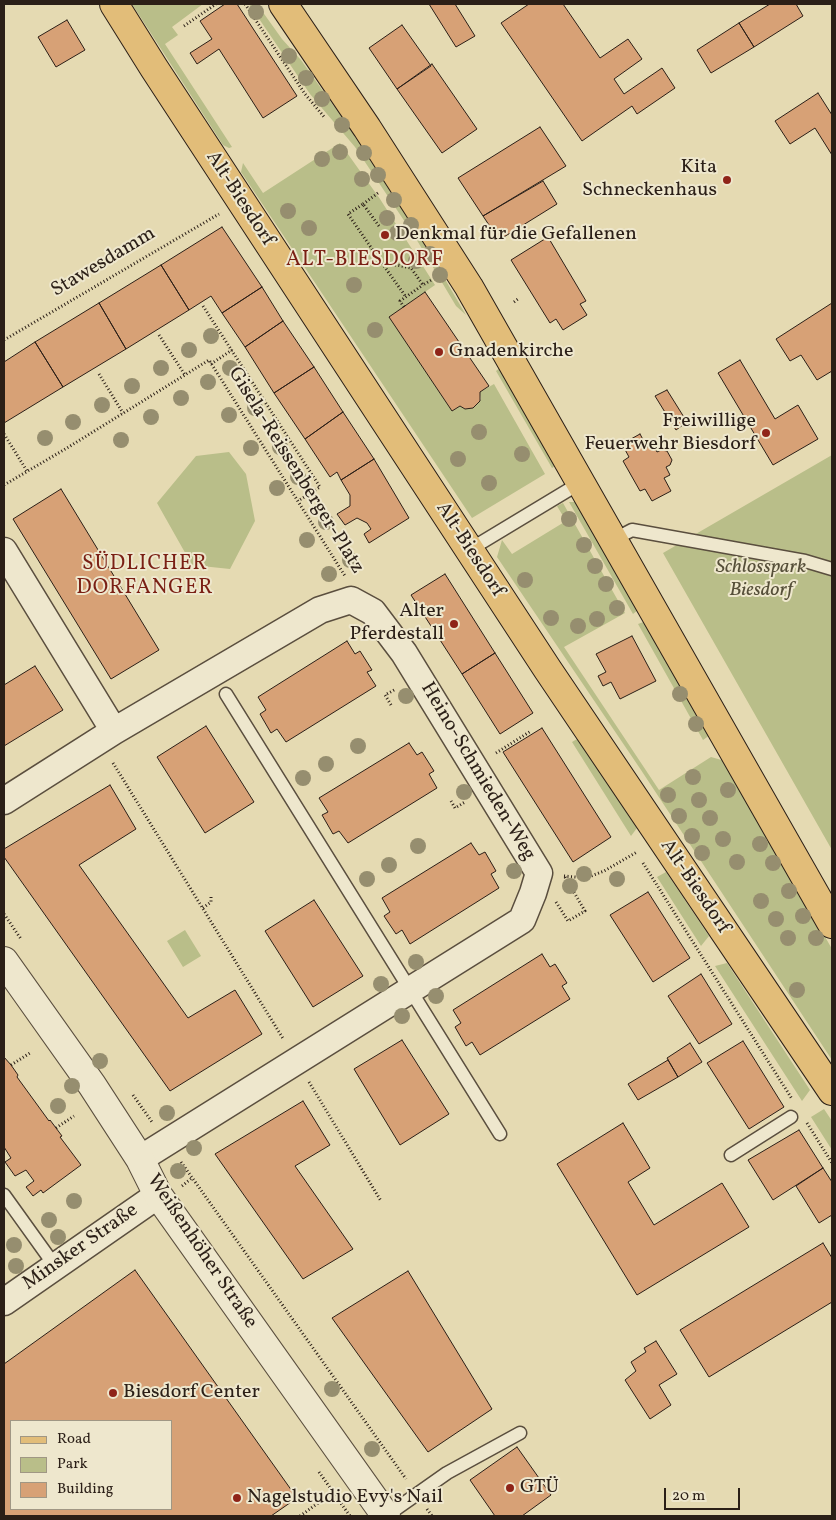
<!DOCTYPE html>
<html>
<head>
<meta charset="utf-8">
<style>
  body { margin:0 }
  #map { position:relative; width:836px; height:1520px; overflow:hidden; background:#e5dab2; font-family:Vollkorn,serif }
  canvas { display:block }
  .frame { position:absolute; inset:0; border:5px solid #2b1f17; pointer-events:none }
  .legend { position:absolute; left:10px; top:1420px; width:162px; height:90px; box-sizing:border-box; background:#eee7cd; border:1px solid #a09784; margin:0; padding:6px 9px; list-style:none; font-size:15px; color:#2b1f17 }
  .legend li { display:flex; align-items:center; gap:10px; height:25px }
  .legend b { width:25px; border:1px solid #a09784 }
  .scale { position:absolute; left:664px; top:1488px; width:76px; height:22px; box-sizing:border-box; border:2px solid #2b1f17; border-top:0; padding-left:6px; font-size:15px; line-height:18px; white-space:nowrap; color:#2b1f17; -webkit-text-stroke:4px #eee7cd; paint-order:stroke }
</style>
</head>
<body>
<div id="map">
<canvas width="836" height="1520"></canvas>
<div class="frame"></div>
<ul class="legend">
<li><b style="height:6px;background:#e2bd79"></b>Road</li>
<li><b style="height:14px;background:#b9be89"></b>Park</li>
<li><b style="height:14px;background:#d7a176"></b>Building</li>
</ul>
<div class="scale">20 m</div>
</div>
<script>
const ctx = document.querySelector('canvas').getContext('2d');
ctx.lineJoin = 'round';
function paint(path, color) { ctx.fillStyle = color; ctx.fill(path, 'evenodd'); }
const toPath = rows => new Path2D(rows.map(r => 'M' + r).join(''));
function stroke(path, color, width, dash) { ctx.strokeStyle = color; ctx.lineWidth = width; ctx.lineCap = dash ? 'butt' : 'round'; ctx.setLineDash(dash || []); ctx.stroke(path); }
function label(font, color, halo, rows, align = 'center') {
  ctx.font = font + ' Vollkorn,serif'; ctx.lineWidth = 4; ctx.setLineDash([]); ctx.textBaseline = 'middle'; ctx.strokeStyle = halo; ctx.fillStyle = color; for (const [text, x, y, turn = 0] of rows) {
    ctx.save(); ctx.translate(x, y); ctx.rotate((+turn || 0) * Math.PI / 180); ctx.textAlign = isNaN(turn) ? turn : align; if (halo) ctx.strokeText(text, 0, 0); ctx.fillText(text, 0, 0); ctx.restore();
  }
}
paint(toPath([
  [132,4,203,4,172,27,178,35,165,44,232,147,229,148,223,145],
  [249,4,257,4,282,39,301,60,355,136,409,218,466,315,456,306,415,237,355,147,310,94],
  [340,143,380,199,435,285,389,317,452,411,460,406,465,409,473,408,481,399,480,392,494,384,545,474,472,518,241,172,243,163,263,193],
  [501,367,557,465,552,468,496,371],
  [229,452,246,474,255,521,230,569,192,565,157,503,196,456],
  [832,455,832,850,663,553],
  [569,502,576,502,579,506,638,610,633,614],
  [563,503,625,613,564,647,659,790,711,757,725,761,832,949,832,1060,641,770,497,557,502,540,512,554,566,521,557,506],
  [646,621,710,735,703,740,638,624],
  [577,739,637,828,631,836,572,742],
  [666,872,709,936,701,946,657,877],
  [185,930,201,956,183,967,167,941],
  [727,963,810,1090,802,1101,715,966],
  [824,1109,832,1121,832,1150,811,1117]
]), '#b9be89');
const building = toPath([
  [225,4,237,4,297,96,263,118,219,49,197,64,190,53,212,39,200,21,225,4],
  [429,4,455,4,475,36,456,47,429,4],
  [529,4,563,4,600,58,628,39,642,59,614,79,624,94,662,68,675,88,637,114,632,106,582,141,501,23,529,4],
  [770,4,796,4,803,16,754,47,739,23,770,4],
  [67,20,85,50,56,67,38,37,67,20],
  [739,23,754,47,711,73,697,50,739,23],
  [402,25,431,66,397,89,369,48,402,25],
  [432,64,477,129,442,153,397,89,432,64],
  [818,93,832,115,832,155,815,128,790,144,775,121,818,93],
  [540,127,566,166,483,216,458,178,540,127],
  [543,181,557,204,499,240,483,216,543,181],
  [222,227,262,287,222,313,211,296,189,310,161,265,222,227],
  [548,237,586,301,580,304,587,315,563,330,556,319,550,323,511,260,548,237],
  [161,265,189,310,126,349,99,303,161,265],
  [262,287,283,321,245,347,222,313,262,287],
  [425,292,489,386,480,392,480,401,473,408,465,409,460,406,452,411,389,317,425,292],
  [99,303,126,349,63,387,35,342,99,303],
  [832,303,832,371,817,380,801,355,790,361,776,339,832,303],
  [283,321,314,367,274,393,245,347,283,321],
  [35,342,63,387,4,423,4,362,35,342],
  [740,360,775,419,798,405,818,439,773,465,718,373,740,360],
  [314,367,343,412,305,439,274,393,314,367],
  [667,390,687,422,676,430,655,396,667,390],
  [343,412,374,459,341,480,337,472,330,477,305,439,343,412],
  [640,434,647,447,653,445,657,452,661,450,667,451,672,460,670,465,666,467,670,475,664,478,671,491,652,501,645,489,640,491,623,461,629,457,622,444,640,434],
  [374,459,409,518,369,543,364,534,371,529,367,523,357,518,345,525,337,514,350,506,350,495,341,480,374,459],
  [61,489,159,650,111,679,13,519,61,489],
  [445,574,495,653,462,674,411,595,445,574],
  [632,636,656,681,620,699,611,682,603,686,598,676,606,672,596,654,632,636],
  [347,641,355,654,360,651,372,670,367,672,376,686,286,742,277,729,271,733,260,714,266,710,258,697,347,641],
  [495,653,533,713,500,734,462,674,495,653],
  [35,666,63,710,4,746,4,685,35,666],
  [206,726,254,802,205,833,157,757,206,726],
  [542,728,611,837,573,862,503,752,542,728],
  [409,743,417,755,422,752,434,771,429,774,437,788,348,843,339,831,333,834,322,815,328,812,319,798,409,743],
  [110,785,136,829,79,865,188,1018,235,990,262,1034,170,1091,4,857,4,849,110,785],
  [471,843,479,855,485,852,496,871,491,874,499,888,410,944,402,930,396,934,384,916,390,912,382,898,471,843],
  [648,892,690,958,653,982,610,915,648,892],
  [314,900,363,976,313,1007,265,931,314,900],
  [542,954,550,967,555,964,567,983,562,986,570,999,480,1055,472,1042,466,1046,455,1027,461,1023,453,1010,542,954],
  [701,974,732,1024,699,1044,668,996,701,974],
  [402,1040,449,1114,400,1145,354,1069,402,1040],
  [743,1041,784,1107,749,1129,707,1063,743,1041],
  [690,1043,702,1062,678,1077,667,1058,690,1043],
  [4,1057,11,1065,18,1075,17,1077,49,1121,50,1120,62,1136,60,1137,81,1165,43,1193,41,1190,33,1196,26,1187,34,1181,26,1170,15,1176,5,1162,11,1158,4,1147,4,1057],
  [668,1060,678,1077,638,1100,628,1084,668,1060],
  [303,1101,330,1145,295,1166,353,1249,303,1279,215,1154,303,1101],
  [623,1123,650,1168,628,1182,654,1225,722,1183,749,1227,637,1295,557,1164,623,1123],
  [799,1130,823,1168,773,1200,748,1160,799,1130],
  [823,1168,832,1182,832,1215,819,1223,796,1186,823,1168],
  [823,1243,832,1258,832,1302,709,1377,680,1330,823,1243],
  [135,1270,297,1498,271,1516,4,1516,4,1364,135,1270],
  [11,1421,171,1421,171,1509,11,1509,11,1421],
  [408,1271,492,1409,428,1452,332,1318,408,1271],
  [656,1341,677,1374,659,1385,671,1405,650,1419,625,1380,636,1371,631,1362,646,1352,644,1348,656,1341],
  [517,1447,551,1495,522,1516,495,1516,470,1480,517,1447]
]);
paint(building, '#d7a176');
stroke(building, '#2b1f17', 1);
const service = toPath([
  [613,540,632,530,805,561,832,569],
  [469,550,580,483],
  [226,694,500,1134],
  [731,1155,791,1117],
  [4,1195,55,1266],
  [386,1516,447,1473,520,1433]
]);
const minor = toPath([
  [4,551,114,731],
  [4,801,114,731,320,610,351,600,373,612,404,653,539,873,533,893,522,920,140,1159],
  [4,1302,158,1195]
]);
const tertiary = toPath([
  [4,961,92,1085,140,1159,158,1195,386,1516]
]);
const primary = toPath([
  [114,4,154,68,548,670,832,1091],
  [283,4,367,128,469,287,832,924]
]);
stroke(service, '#5a4e3e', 15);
stroke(minor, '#5a4e3e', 29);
stroke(tertiary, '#5a4e3e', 30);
stroke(primary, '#2b1f17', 30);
stroke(toPath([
  [245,4,305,94,325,118],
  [184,26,216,4],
  [363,204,378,193],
  [379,226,363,204,348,214,383,265,397,265,411,268,423,285,433,279],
  [384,266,406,297],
  [514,302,518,299],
  [203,306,320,487,298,501],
  [404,307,400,301,423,285],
  [159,335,185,375],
  [4,340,219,214],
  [211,364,232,350],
  [99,374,123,413],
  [4,434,27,471],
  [4,485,67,448,209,360,345,576],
  [391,705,385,695,396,689],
  [496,753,531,731],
  [113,763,284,1040],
  [451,801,455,808,465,802],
  [643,863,792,1099],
  [564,876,586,878,604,871,637,852],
  [556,902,568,921,585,911,565,877],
  [203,908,211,902,211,895],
  [4,914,21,939],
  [11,1065,30,1053],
  [309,1082,381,1201],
  [133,1095,152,1122],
  [807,1123,832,1163],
  [56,1128,74,1116],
  [181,1162,406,1479],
  [182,1186,192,1178],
  [319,1472,350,1516],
  [427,1509,432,1516],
  [300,1516,328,1496]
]), '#2b1f17', 3, [1, 2.5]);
stroke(service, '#eee7cd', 12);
stroke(minor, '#eee7cd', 26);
stroke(tertiary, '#eee7cd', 28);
stroke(primary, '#e2bd79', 28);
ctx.fillStyle = '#968e6f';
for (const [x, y] of [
  [256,12],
  [289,56],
  [306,78],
  [322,99],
  [342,125],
  [340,152],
  [364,153],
  [322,159],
  [378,175],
  [362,179],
  [394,200],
  [288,211],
  [387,218],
  [411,225],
  [309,228],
  [397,233],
  [430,254],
  [416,261],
  [440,275],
  [354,285],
  [375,330],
  [211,336],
  [189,350],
  [161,368],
  [230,368],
  [208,382],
  [132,386],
  [181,398],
  [102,405],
  [255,408],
  [229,415],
  [151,417],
  [73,422],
  [479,432],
  [45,438],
  [121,440],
  [280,447],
  [251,448],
  [522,454],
  [458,459],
  [298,477],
  [489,483],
  [277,488],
  [569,519],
  [326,522],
  [307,540],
  [584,545],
  [350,560],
  [595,566],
  [329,574],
  [525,580],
  [606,584],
  [617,608],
  [551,618],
  [597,619],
  [578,626],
  [680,694],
  [406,696],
  [696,724],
  [358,746],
  [326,764],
  [693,777],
  [303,778],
  [728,790],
  [464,792],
  [668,795],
  [699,800],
  [679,816],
  [710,818],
  [692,836],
  [723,839],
  [760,844],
  [418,846],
  [702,853],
  [737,862],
  [773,863],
  [389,865],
  [514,871],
  [584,874],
  [367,879],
  [617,879],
  [570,886],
  [789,891],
  [761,901],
  [803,916],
  [776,919],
  [788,938],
  [816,938],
  [416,962],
  [381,984],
  [797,990],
  [436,996],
  [402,1016],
  [100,1061],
  [72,1086],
  [58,1106],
  [167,1113],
  [194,1148],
  [178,1171],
  [74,1201],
  [49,1220],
  [58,1237],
  [14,1245],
  [16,1266],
  [332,1389],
  [372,1449]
]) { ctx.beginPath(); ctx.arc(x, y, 8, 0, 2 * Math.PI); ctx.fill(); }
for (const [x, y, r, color] of [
  [727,180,5,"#8f2418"],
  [385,235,5,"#8f2418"],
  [439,352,5,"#8f2418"],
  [766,433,5,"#8f2418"],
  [454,624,5,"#8f2418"],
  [113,1393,5,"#8f2418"],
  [510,1488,5,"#8f2418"],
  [237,1498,5,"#8f2418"]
]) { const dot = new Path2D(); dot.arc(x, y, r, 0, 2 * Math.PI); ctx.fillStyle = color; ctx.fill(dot); stroke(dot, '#eee7cd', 2); }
label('20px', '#2b1f17', '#eee7cd', [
  ["Kita",717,168,"right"],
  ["Schneckenhaus",717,191,"right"],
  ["Denkmal für die Gefallenen",395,235],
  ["Gnadenkirche",449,352],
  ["Freiwillige",756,422,"right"],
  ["Feuerwehr Biesdorf",756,445,"right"],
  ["Alter",444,612,"right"],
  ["Pferdestall",444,635,"right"],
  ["Biesdorf Center",123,1393],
  ["GTÜ",520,1488],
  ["Nagelstudio Evy's Nail",247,1498]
], 'left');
label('20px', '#2b1f17', '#eee7cd', [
  ["Alt-Biesdorf",239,199,57],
  ["Stawesdamm",104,263,-31],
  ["Gisela-Reissenberger-Platz",295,471,58],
  ["Alt-Biesdorf",469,550,57],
  ["Heino-Schmieden-Weg",477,772,59],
  ["Alt-Biesdorf",694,887,56],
  ["Minsker Straße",81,1248,-35],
  ["Weißenhöher Straße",201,1252,56]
]);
label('italic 20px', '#564f39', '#eee7cd', [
  ["Schlosspark",761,568],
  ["Biesdorf",761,591]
]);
ctx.letterSpacing = '1px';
label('21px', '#7a1f14', '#eee7cd', [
  ["ALT-BIESDORF",365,261],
  ["SÜDLICHER",145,565],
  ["DORFANGER",145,589]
]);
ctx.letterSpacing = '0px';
</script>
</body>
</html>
